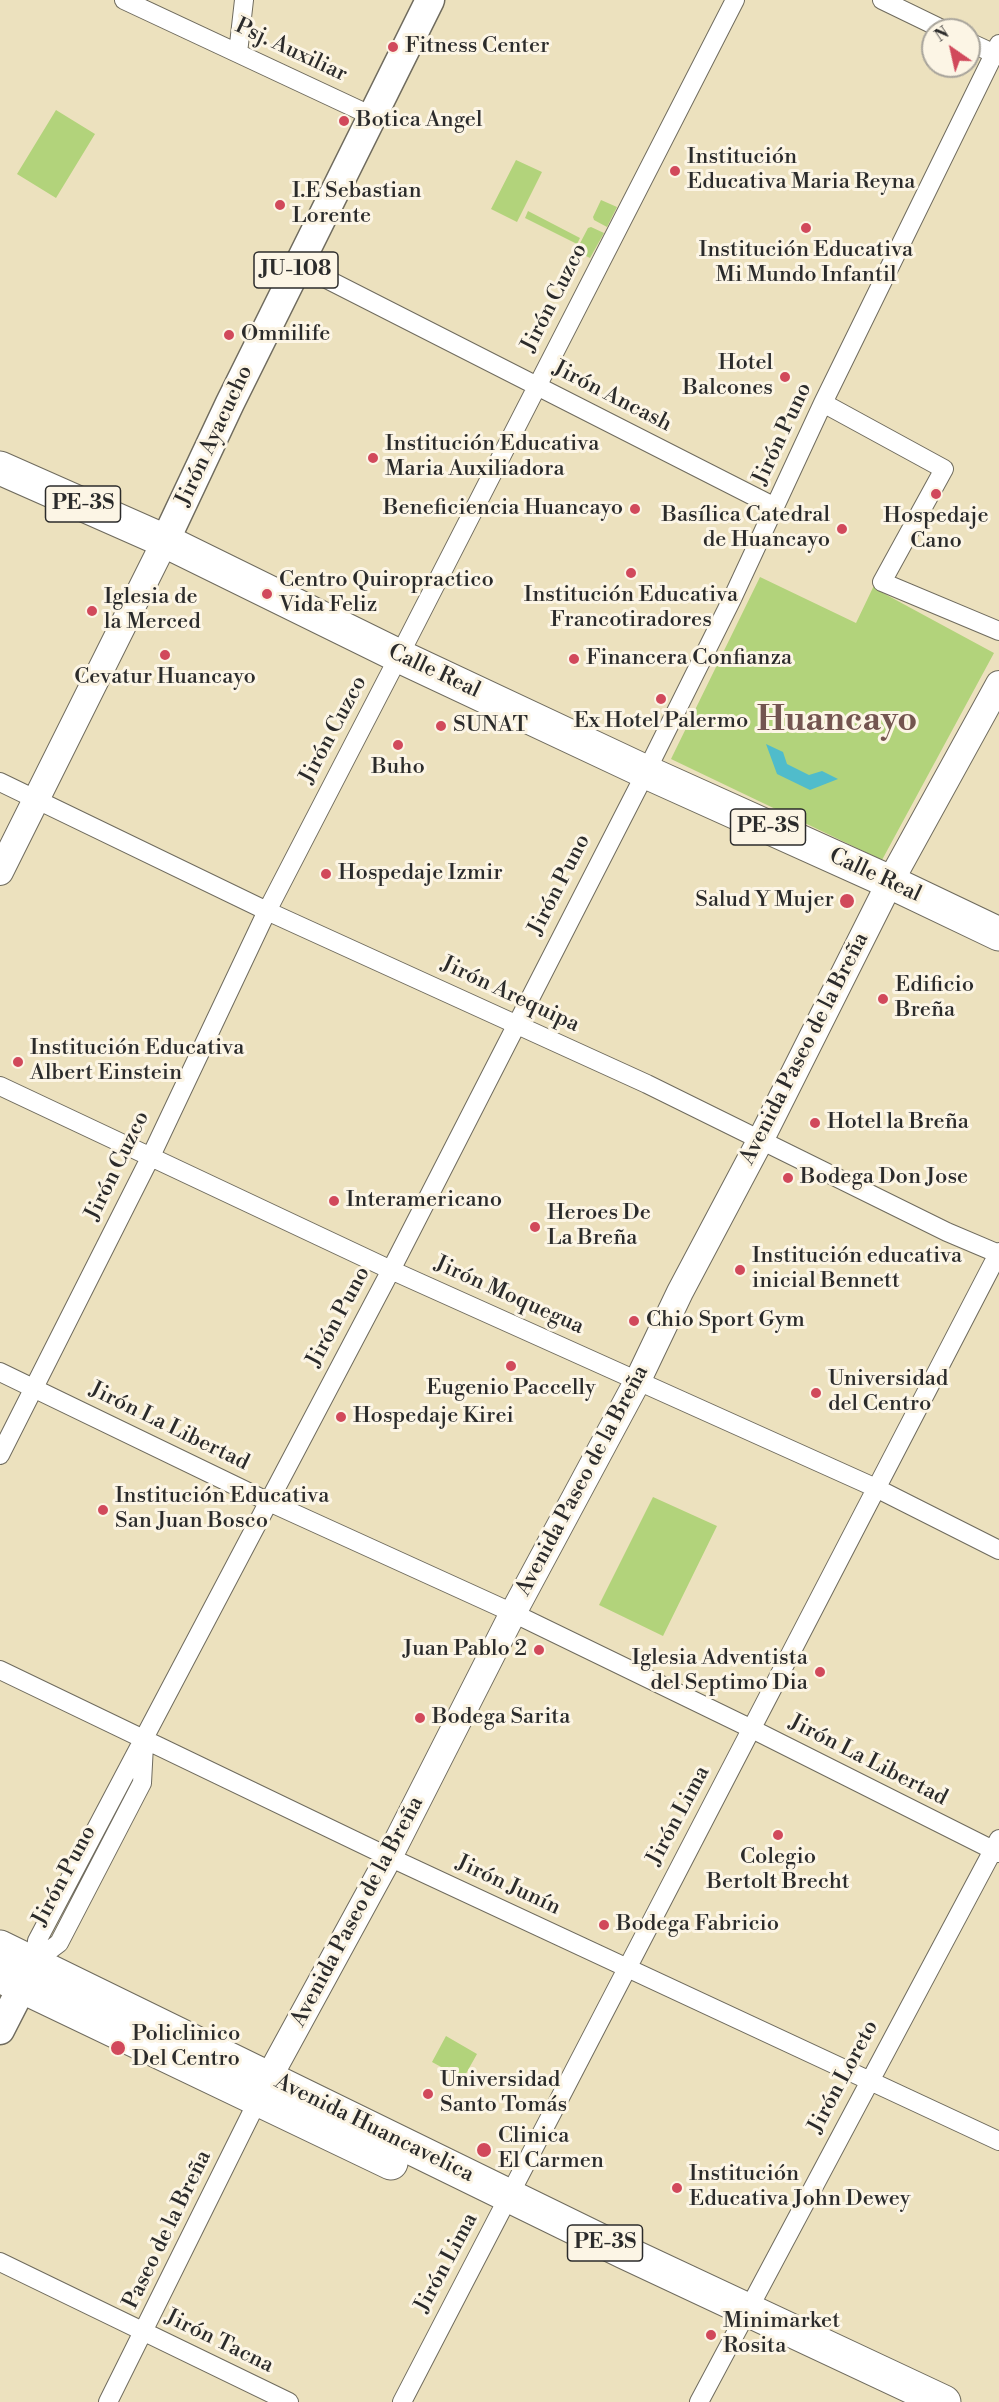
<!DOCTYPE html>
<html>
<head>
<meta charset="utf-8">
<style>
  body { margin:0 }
  #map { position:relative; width:999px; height:2402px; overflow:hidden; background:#ece1be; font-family:"Libre Bodoni",serif }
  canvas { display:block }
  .north { position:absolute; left:921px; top:18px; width:60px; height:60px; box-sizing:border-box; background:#fcf5e5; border:2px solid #a8a49b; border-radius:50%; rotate:326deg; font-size:16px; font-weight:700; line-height:24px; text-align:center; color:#2b2b2b }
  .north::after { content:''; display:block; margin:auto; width:21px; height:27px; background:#d1495b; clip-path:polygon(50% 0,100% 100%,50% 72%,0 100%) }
</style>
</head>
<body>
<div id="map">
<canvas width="999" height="2402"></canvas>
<div class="north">N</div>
</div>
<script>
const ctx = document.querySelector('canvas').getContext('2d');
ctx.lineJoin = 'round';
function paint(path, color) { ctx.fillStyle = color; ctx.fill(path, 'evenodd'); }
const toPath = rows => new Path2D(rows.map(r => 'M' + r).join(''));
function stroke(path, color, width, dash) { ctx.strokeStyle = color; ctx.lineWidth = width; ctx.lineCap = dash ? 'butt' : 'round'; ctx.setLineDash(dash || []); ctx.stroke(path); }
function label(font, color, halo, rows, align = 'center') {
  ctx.font = font + ' "Libre Bodoni",serif'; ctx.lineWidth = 6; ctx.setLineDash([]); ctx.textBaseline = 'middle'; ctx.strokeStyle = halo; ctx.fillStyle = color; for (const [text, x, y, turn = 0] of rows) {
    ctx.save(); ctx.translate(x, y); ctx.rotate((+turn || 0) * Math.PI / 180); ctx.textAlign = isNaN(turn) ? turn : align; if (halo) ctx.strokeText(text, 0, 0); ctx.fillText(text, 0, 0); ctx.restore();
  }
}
paint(toPath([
  [56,110,95,134,56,198,17,174],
  [516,160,542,172,517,222,491,209],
  [601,200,617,207,607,227,594,220,593,217],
  [528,211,580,238,577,244,525,218],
  [591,227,604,233,590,258,576,251,588,228],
  [879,575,883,593,994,653,882,860,671,759,760,577,856,623],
  [653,1497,717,1526,663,1636,599,1605],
  [446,2036,477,2054,463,2079,432,2062]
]), '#b2d37b');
paint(toPath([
  [766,744,783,752,787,764,809,775,822,771,838,779,810,790,777,774]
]), '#50bccb');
const street = toPath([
  [124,0,372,116],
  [882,0,944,30],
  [969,42,999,56],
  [238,53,244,0],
  [299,265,775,507],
  [823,403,944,469,882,582,999,631],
  [0,782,267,911,647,1084,947,1232,999,1254],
  [0,1086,391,1270,876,1488,999,1550],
  [0,1372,269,1502,513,1613,752,1729,999,1853],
  [0,1455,151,1156,267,911,399,656,735,0],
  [0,1670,389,1857,999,2141],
  [34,1962,37,1941,391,1270,646,772,732,599,823,403,999,44],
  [34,1962,59,1943,142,1783,144,1745],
  [0,2262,289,2402],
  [108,2402,262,2092],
  [402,2402,999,1252],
  [699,2402,999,1839]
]);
const secondary = toPath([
  [0,872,165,541],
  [269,2077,389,1857,513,1613,638,1380,680,1292,760,1141,890,882,999,684]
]);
const primary = toPath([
  [165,541,230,403,430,0],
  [0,2030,22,1987]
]);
const highway = toPath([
  [0,468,165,541,399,656,646,772,890,882,999,934],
  [0,1947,624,2252,944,2402],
  [0,1976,391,2163]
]);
stroke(street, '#6f6b5e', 20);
stroke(secondary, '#6f6b5e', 28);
stroke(primary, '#6f6b5e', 31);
stroke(highway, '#6f6b5e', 35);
stroke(street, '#fff', 18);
stroke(secondary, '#fff', 26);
stroke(primary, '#fff', 28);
stroke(highway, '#fff', 33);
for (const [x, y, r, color] of [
  [393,47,6,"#d1495b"],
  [344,121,6,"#d1495b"],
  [675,171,6,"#d1495b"],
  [280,205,6,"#d1495b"],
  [806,228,6,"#d1495b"],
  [229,335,6,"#d1495b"],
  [785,377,6,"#d1495b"],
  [373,458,6,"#d1495b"],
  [936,494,6,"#d1495b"],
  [635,509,6,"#d1495b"],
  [842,529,6,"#d1495b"],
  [631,573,6,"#d1495b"],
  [267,594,6,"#d1495b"],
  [92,611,6,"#d1495b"],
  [165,655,6,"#d1495b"],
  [574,659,6,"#d1495b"],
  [661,699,6,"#d1495b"],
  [441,726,6,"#d1495b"],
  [398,745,6,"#d1495b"],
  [326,874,6,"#d1495b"],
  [847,901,8,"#d1495b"],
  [883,999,6,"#d1495b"],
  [18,1062,6,"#d1495b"],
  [815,1123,6,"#d1495b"],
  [788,1178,6,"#d1495b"],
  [334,1201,6,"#d1495b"],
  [535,1227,6,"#d1495b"],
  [740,1270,6,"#d1495b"],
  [634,1321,6,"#d1495b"],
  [511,1366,6,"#d1495b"],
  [816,1393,6,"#d1495b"],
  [341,1417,6,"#d1495b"],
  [103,1510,6,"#d1495b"],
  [539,1650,6,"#d1495b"],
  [820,1672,6,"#d1495b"],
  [420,1718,6,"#d1495b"],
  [778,1835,6,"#d1495b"],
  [604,1925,6,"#d1495b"],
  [118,2048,8,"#d1495b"],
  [428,2094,6,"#d1495b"],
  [484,2150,8,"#d1495b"],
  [677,2188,6,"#d1495b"],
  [711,2335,6,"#d1495b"]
]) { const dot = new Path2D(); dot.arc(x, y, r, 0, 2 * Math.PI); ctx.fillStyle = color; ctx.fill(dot); stroke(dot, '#fcf5e5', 2); }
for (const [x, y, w] of [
  [296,270,84],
  [83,504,75],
  [768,827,75],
  [605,2243,75]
]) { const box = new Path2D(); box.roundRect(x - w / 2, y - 18, w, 36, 4.5); ctx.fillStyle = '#fcf5e5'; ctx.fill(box); stroke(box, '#2b2b2b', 1.5); }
label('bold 21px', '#2b2b2b', null, [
  ["JU-108",296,270],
  ["PE-3S",83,504],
  ["PE-3S",768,827],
  ["PE-3S",605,2243]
]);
label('22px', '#2b2b2b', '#fcf5e5', [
  ["Fitness Center",405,47],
  ["Botica Angel",356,121],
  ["Institución",687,158],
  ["Educativa Maria Reyna",687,183],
  ["I.E Sebastian",292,192],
  ["Lorente",292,217],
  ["Institución Educativa",806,251,"center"],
  ["Mi Mundo Infantil",806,276,"center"],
  ["Omnilife",241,335],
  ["Hotel",773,364,"right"],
  ["Balcones",773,389,"right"],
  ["Institución Educativa",385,445],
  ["Maria Auxiliadora",385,470],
  ["Beneficiencia Huancayo",623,509,"right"],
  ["Basílica Catedral",830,516,"right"],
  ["de Huancayo",830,541,"right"],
  ["Hospedaje",936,517,"center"],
  ["Cano",936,542,"center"],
  ["Centro Quiropractico",279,581],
  ["Vida Feliz",279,606],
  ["Institución Educativa",631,596,"center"],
  ["Francotiradores",631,621,"center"],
  ["Iglesia de",104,598],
  ["la Merced",104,623],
  ["Financera Confianza",586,659],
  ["Cevatur Huancayo",165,678,"center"],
  ["Ex Hotel Palermo",661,722,"center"],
  ["SUNAT",453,726],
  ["Buho",398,768,"center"],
  ["Hospedaje Izmir",338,874],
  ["Salud Y Mujer",834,901,"right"],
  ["Edificio",895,986],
  ["Breña",895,1011],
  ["Institución Educativa",30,1049],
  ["Albert Einstein",30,1074],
  ["Hotel la Breña",827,1123],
  ["Bodega Don Jose",800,1178],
  ["Interamericano",346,1201],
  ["Heroes De",547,1214],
  ["La Breña",547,1239],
  ["Institución educativa",752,1257],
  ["inicial Bennett",752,1282],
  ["Chio Sport Gym",646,1321],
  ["Universidad",828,1380],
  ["del Centro",828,1405],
  ["Eugenio Paccelly",511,1389,"center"],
  ["Hospedaje Kirei",353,1417],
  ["Institución Educativa",115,1497],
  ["San Juan Bosco",115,1522],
  ["Juan Pablo 2",527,1650,"right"],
  ["Iglesia Adventista",808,1659,"right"],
  ["del Septimo Dia",808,1684,"right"],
  ["Bodega Sarita",432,1718],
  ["Colegio",778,1858,"center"],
  ["Bertolt Brecht",778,1883,"center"],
  ["Bodega Fabricio",616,1925],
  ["Policlinico",132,2035],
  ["Del Centro",132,2060],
  ["Universidad",440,2081],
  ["Santo Tomás",440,2106],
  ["Clinica",498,2137],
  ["El Carmen",498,2162],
  ["Institución",689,2175],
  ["Educativa John Dewey",689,2200],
  ["Minimarket",723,2322],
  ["Rosita",723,2347]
], 'left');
label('22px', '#2b2b2b', '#fcf5e5', [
  ["Psj. Auxiliar",291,51,25],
  ["Jirón Cuzco",555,298,-63],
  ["Jirón Ancash",612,397,27],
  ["Jirón Puno",783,434,-65],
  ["Jirón Ayacucho",215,436,-65],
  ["Calle Real",434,672,25],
  ["Jirón Cuzco",334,730,-62],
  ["Calle Real",875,876,25],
  ["Jirón Puno",560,885,-63],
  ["Jirón Arequipa",510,995,25],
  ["Avenida Paseo de la Breña",805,1049,-63],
  ["Jirón Cuzco",118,1166,-64],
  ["Jirón Moquegua",509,1296,24],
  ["Jirón Puno",339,1317,-62],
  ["Jirón La Libertad",169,1427,26],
  ["Avenida Paseo de la Breña",583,1481,-62],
  ["Jirón La Libertad",868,1761,27],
  ["Jirón Lima",679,1816,-62],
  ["Jirón Puno",65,1876,-62],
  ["Jirón Junín",508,1886,25],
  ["Avenida Paseo de la Breña",358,1912,-62],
  ["Jirón Loreto",844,2077,-62],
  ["Avenida Huancavelica",374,2129,26],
  ["Paseo de la Breña",168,2230,-64],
  ["Jirón Lima",447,2263,-62],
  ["Jirón Tacna",219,2342,26]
]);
label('bold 34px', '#735550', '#fcf5e5', [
  ["Huancayo",837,722]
]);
</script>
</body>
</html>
